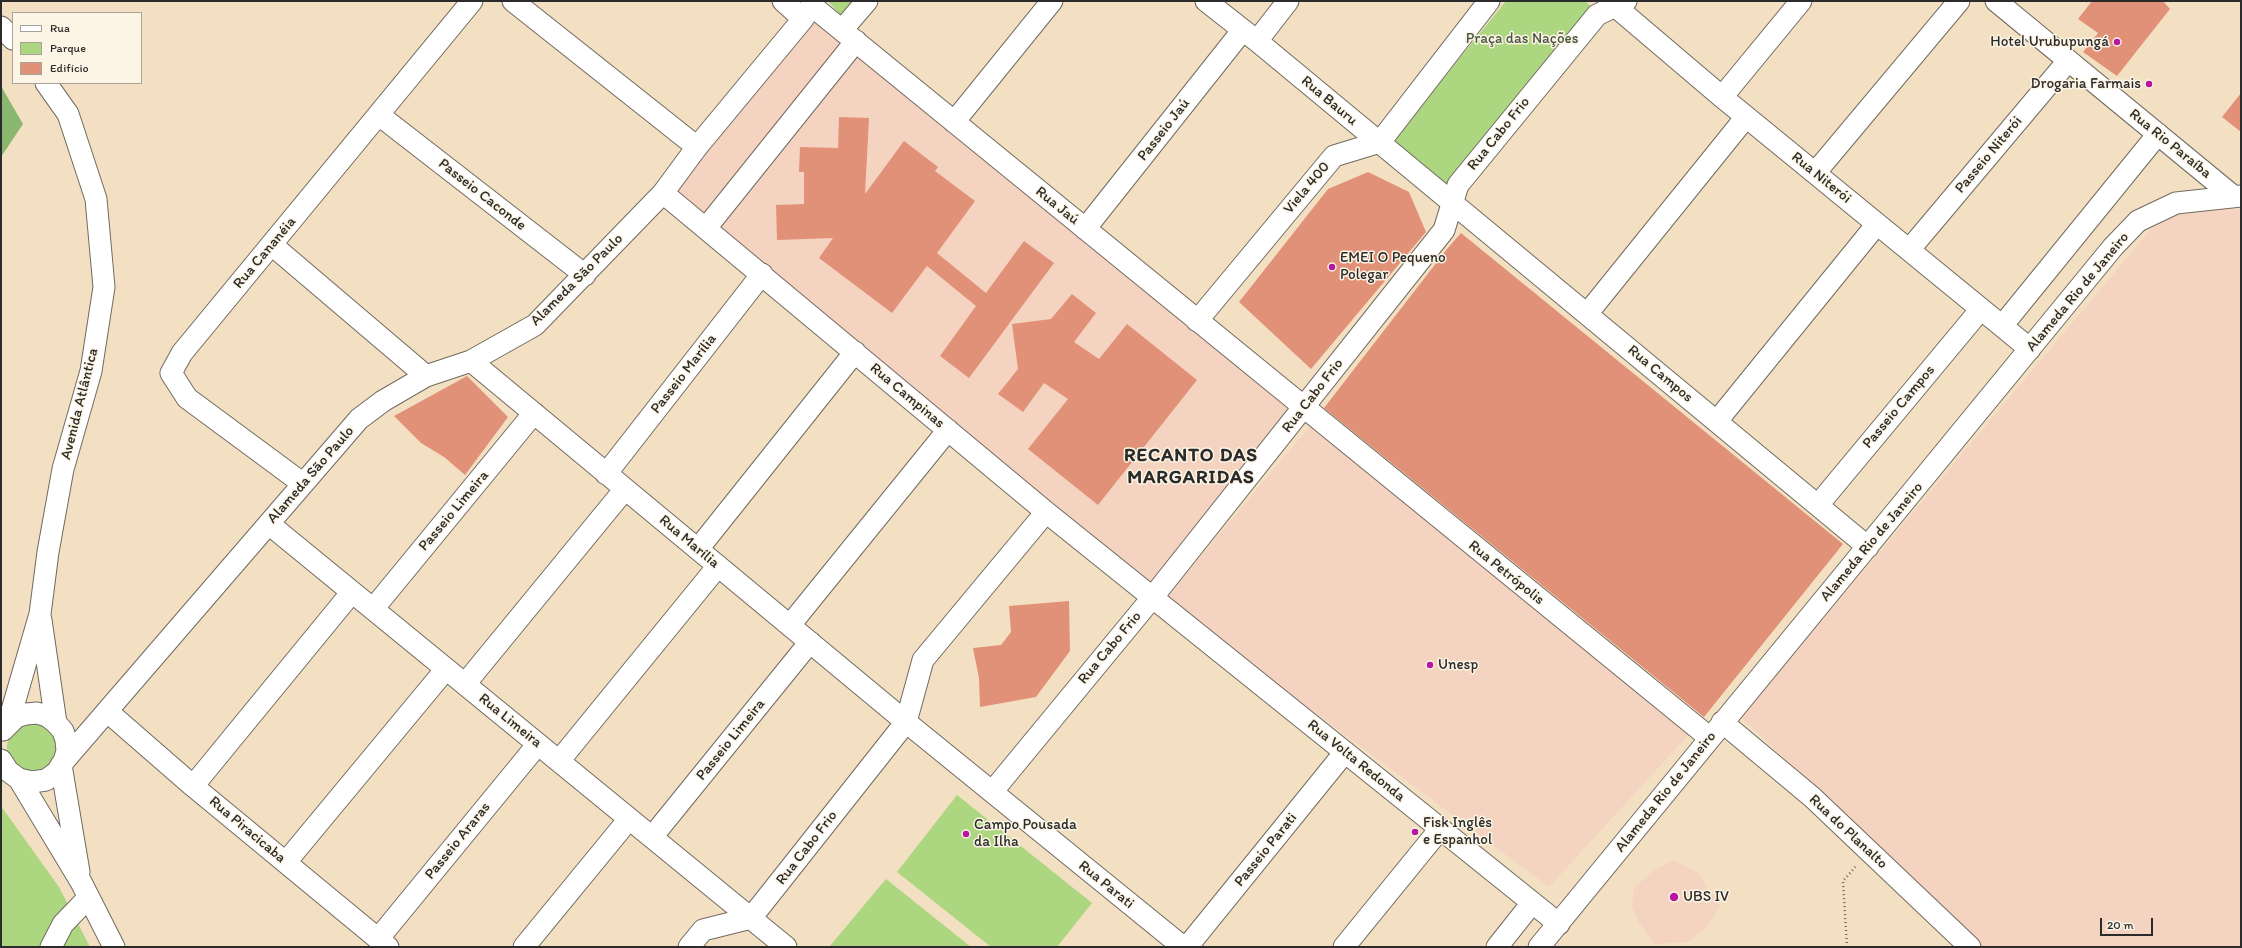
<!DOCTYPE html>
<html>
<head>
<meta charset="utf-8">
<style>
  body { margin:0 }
  #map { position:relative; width:2242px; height:948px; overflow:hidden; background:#f3e0c2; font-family:Itim,sans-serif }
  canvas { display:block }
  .frame { position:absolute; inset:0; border:2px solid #2b2b2b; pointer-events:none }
  .legend { position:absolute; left:12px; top:12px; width:130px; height:72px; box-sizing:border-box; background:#fcf5e5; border:1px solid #a8a49b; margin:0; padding:5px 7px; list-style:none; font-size:12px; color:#2b2b2b }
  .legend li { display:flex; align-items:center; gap:8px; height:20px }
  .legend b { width:20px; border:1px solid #a8a49b }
  .scale { position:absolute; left:2100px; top:918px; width:53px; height:18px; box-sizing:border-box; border:2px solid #2b2b2b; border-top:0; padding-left:5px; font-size:12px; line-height:14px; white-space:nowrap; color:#2b2b2b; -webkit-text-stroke:3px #fcf5e5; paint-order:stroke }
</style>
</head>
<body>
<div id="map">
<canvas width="2242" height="948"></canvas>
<div class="frame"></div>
<ul class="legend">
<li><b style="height:5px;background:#fff"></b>Rua</li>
<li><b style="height:11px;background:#add681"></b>Parque</li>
<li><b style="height:11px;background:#e29179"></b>Edifício</li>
</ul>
<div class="scale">20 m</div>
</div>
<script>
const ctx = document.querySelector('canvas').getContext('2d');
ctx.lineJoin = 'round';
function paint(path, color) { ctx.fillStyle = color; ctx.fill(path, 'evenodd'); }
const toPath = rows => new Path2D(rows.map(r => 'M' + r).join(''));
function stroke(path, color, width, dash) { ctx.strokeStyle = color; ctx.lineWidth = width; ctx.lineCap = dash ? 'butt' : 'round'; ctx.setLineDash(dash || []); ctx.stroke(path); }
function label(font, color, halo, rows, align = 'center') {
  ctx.font = font + ' Itim,sans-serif'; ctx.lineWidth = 3; ctx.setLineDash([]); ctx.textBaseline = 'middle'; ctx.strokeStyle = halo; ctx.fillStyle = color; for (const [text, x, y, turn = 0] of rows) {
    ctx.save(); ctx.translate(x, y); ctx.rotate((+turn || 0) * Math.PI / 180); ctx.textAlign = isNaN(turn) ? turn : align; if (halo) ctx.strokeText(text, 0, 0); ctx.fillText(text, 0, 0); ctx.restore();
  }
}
paint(toPath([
  [818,18,1193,326,1292,413,1149,585,671,192],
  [2187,208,2241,209,2241,947,1983,947,1741,717,2151,229],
  [1312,424,1691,732,1549,887,1164,600],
  [1673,860,1697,872,1720,906,1706,928,1688,942,1654,944,1638,921,1632,907,1634,888,1654,870]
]), '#f4d3c0');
paint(toPath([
  [828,1,861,1,845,20],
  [1506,1,1585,1,1594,9,1447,187,1393,140],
  '7 747a25 25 0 1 1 50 0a25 25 0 1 1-50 0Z',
  [957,795,1092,903,1057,947,991,947,897,872],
  [1,806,59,887,90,947,1,947],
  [886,879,971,947,829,947]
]), '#add681');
paint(toPath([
  [1,86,23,124,1,157]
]), '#8ab76f');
paint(toPath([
  [2092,1,2163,1,2170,9,2117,76,2083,52,2098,33,2078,19],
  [2241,93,2241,132,2222,117],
  [839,117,869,118,865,194,904,141,938,167,935,171,975,201,937,253,986,293,1024,241,1054,263,969,378,940,356,976,306,927,266,892,313,819,258,833,238,777,240,776,205,804,204,804,172,799,172,800,147,838,148],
  [1368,172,1409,192,1426,232,1311,369,1239,302,1328,189],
  [1461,233,1843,544,1704,717,1324,408,1447,249],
  [1072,294,1096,313,1074,342,1099,359,1127,324,1197,380,1098,505,1028,449,1068,399,1044,383,1023,412,998,394,1018,369,1012,324,1051,319],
  [467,376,508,417,465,475,444,457,421,443,394,416],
  [1069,601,1070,651,1036,697,980,707,979,678,973,648,1001,645,1011,632,1009,606]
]), '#e29179');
const minor = toPath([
  [513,1,697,147],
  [783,1,803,19],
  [1206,1,1257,41,1868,547],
  [1609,1,1722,97,2030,349],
  [1996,1,2233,196],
  [811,5,1710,738],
  [1,27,13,39],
  [842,30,867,1],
  [1257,41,1288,1],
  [1722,97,1801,1],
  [379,115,585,275],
  [954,122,1052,1],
  [1815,173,1959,1],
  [663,193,1046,512,1559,924],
  [706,228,856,41],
  [1085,229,1242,31],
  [272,245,426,376],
  [1909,250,2068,61],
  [1587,314,1746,117],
  [1197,321,1334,156,1380,142,1489,1],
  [2002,326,2158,134],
  [471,361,906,722,1183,947],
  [1717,421,1877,224],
  [606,474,762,274],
  [302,483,187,398,171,373,182,353,472,1],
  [1818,505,1981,309],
  [269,524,786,947],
  [698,549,855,352],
  [373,609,534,413],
  [41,620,56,723],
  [790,625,948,430],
  [465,684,625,489],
  [108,712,193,786,388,947],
  [1722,722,1812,797,1970,947],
  [8,724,40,614,48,552,63,469,91,371,104,287,96,199,68,114,46,83],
  [1,760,8,771,19,779,32,782,46,780,57,772,64,761,67,751,66,740,63,731,56,723,47,716,37,713,26,714,16,717,3,730],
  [64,761,359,419,383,401,426,376,471,361,535,325,663,193,697,147,803,19,814,1],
  [559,761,718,566],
  [61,765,79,872],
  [19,779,81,882,114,947],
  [193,786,352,592],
  [992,792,1152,598,1444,230,1458,185,1597,15,1626,1],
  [652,837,810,642],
  [286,862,446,669],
  [378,939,538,744],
  [51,947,63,924,88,898],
  [524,947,629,819],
  [689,947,703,930,751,918,906,722,923,660,1046,512],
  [1187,947,1345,752],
  [1344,947,1440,829],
  [1497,947,1532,903],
  [1539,947,2113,247,2138,221,2176,203,2241,196]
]);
stroke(minor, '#716a60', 23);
stroke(toPath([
  [1847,947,1843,881,1857,865]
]), '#716a60', 2.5, [1, 3]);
stroke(minor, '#fff', 21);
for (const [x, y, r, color] of [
  [2117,42,4,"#b5179e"],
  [2149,84,4,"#b5179e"],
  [1332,267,4,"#b5179e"],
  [1430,665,4,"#b5179e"],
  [1415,832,4,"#b5179e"],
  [966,834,4,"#b5179e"],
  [1674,897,5,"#b5179e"]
]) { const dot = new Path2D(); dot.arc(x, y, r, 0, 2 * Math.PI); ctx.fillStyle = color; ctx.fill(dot); stroke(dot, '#fcf5e5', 1.5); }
label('15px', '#4c5640', '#fcf5e5', [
  ["Praça das Nações",1522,39]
]);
label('15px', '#2b2b2b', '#fcf5e5', [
  ["Hotel Urubupungá",2109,42,"right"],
  ["Drogaria Farmais",2141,84,"right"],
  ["EMEI O Pequeno",1340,258],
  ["Polegar",1340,275],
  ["Unesp",1438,665],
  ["Fisk Inglês",1423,823],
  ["e Espanhol",1423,840],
  ["Campo Pousada",974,825],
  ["da Ilha",974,842],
  ["UBS IV",1683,897]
], 'left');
label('15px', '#2b2b2b', '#fcf5e5', [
  ["Rua Bauru",1329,101,40],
  ["Passeio Jaú",1164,130,-52],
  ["Rua Cabo Frio",1499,134,-51],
  ["Rua Rio Paraíba",2170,144,39],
  ["Passeio Niterói",1989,155,-50],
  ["Rua Niterói",1821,178,39],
  ["Viela 400",1307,188,-50],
  ["Passeio Caconde",482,195,38],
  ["Rua Jaú",1057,206,39],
  ["Rua Cananéia",265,253,-50],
  ["Alameda São Paulo",577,280,-45],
  ["Alameda Rio de Janeiro",2078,292,-50],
  ["Passeio Marília",684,374,-52],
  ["Rua Campos",1660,374,40],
  ["Rua Campinas",907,396,40],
  ["Rua Cabo Frio",1313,396,-52],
  ["Avenida Atlântica",80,404,-76],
  ["Passeio Campos",1899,407,-50],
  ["Alameda São Paulo",311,475,-49],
  ["Passeio Limeira",454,511,-50],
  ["Rua Marília",689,542,40],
  ["Alameda Rio de Janeiro",1872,542,-50],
  ["Rua Petrópolis",1506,573,39],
  ["Rua Cabo Frio",1110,648,-50],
  ["Rua Limeira",510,721,39],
  ["Passeio Limeira",731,740,-51],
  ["Rua Volta Redonda",1356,761,39],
  ["Alameda Rio de Janeiro",1666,792,-51],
  ["Rua Piracicaba",247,830,40],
  ["Rua do Planalto",1848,832,43],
  ["Passeio Araras",458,841,-51],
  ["Rua Cabo Frio",807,848,-52],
  ["Passeio Parati",1266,850,-51],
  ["Rua Parati",1106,885,39]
]);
ctx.letterSpacing = '1px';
label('bold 19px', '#2b2b2b', '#fcf5e5', [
  ["RECANTO DAS",1191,456],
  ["MARGARIDAS",1191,478]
]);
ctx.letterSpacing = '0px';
</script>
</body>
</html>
